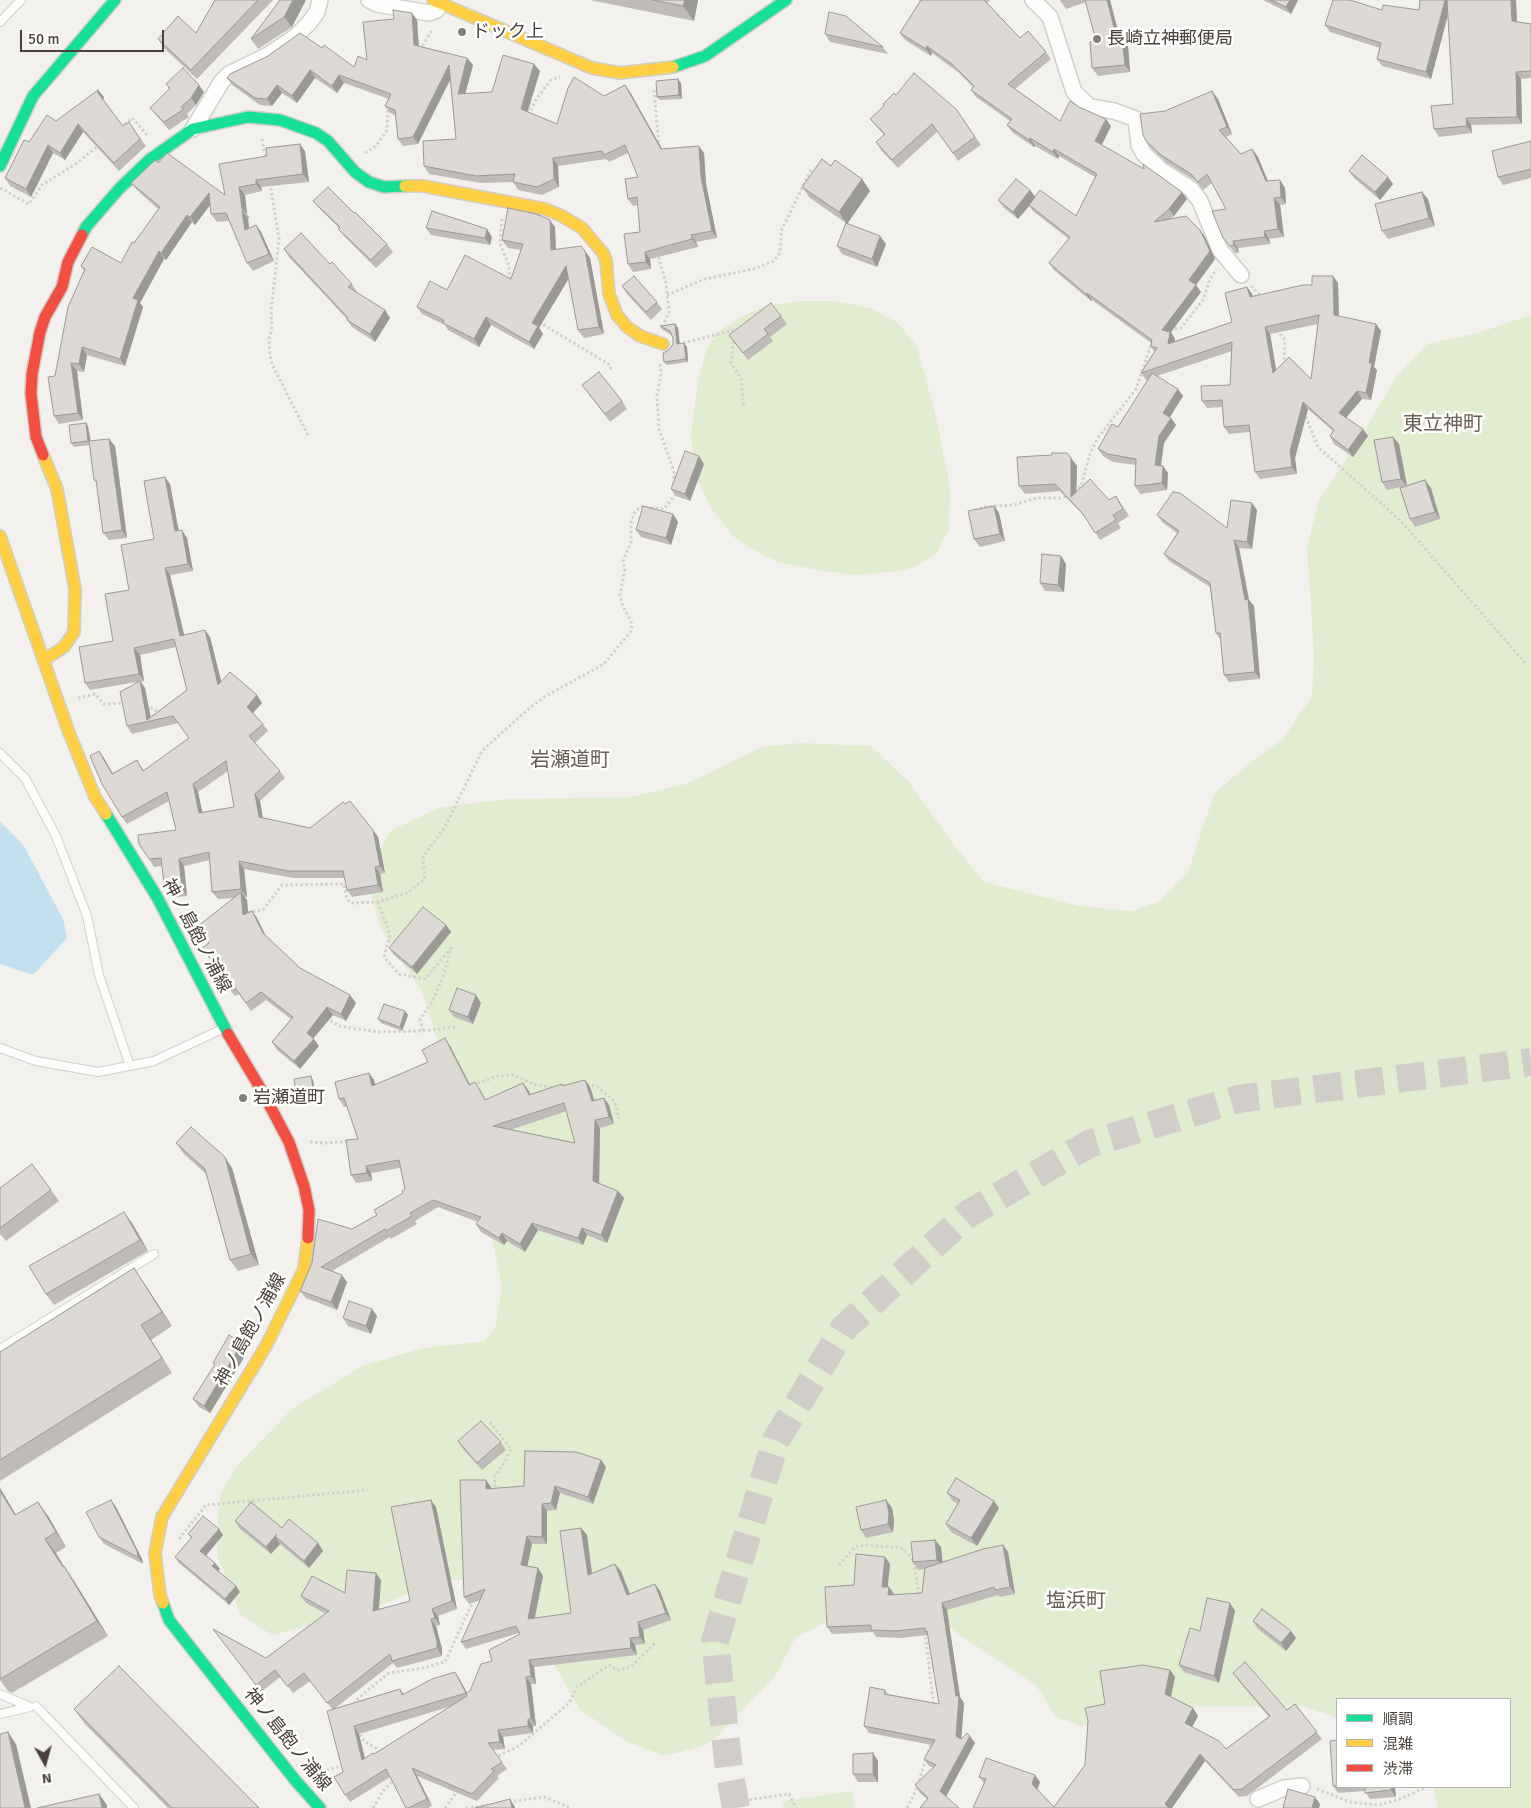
<!DOCTYPE html>
<html>
<head>
<meta charset="utf-8">
<style>
  body { margin:0 }
  #map { position:relative; width:1531px; height:1808px; overflow:hidden; background:#f3f1ee; font-family:Signika,"Noto Sans JP",sans-serif }
  canvas { display:block }
  .legend { position:absolute; left:1336px; top:1698px; width:175px; height:90px; box-sizing:border-box; background:#fff; border:1px solid #b7b3b0; margin:0; padding:6px 9px; list-style:none; font-size:15px; color:#4a423a }
  .legend li { display:flex; align-items:center; gap:10px; height:25px }
  .legend b { width:25px; border:1px solid #b7b3b0 }
  .north { position:absolute; left:20px; top:1738px; width:50px; height:50px; -webkit-text-stroke:4px #fff; paint-order:stroke; rotate:173deg; font-size:14px; font-weight:700; line-height:20px; text-align:center; color:#4a423a }
  .north::after { content:''; display:block; margin:auto; width:18px; height:22px; background:#4a423a; clip-path:polygon(50% 0,100% 100%,50% 72%,0 100%) }
  .scale { position:absolute; left:20px; top:30px; width:144px; height:22px; box-sizing:border-box; border:2px solid #4a423a; border-top:0; padding-left:6px; font-size:15px; line-height:18px; white-space:nowrap; color:#4a423a; -webkit-text-stroke:4px #fff; paint-order:stroke }
</style>
</head>
<body>
<div id="map">
<canvas width="1531" height="1808"></canvas>
<ul class="legend">
<li><b style="height:6px;background:#16e098"></b>順調</li>
<li><b style="height:6px;background:#ffcf43"></b>混雑</li>
<li><b style="height:6px;background:#f24e42"></b>渋滞</li>
</ul>
<div class="north">N</div>
<div class="scale">50 m</div>
</div>
<script>
const ctx = document.querySelector('canvas').getContext('2d');
ctx.lineJoin = 'round';
function paint(path, color) { ctx.fillStyle = color; ctx.fill(path, 'evenodd'); }
const toPath = rows => new Path2D(rows.map(r => 'M' + r).join(''));
function stroke(path, color, width, dash) { ctx.strokeStyle = color; ctx.lineWidth = width; ctx.lineCap = dash ? 'butt' : 'round'; ctx.setLineDash(dash || []); ctx.stroke(path); }
function label(font, color, halo, rows, align = 'center') {
  ctx.font = font + ' Signika,"Noto Sans JP",sans-serif'; ctx.lineWidth = 5; ctx.setLineDash([]); ctx.textBaseline = 'middle'; ctx.strokeStyle = halo; ctx.fillStyle = color; for (const [text, x, y, turn = 0] of rows) {
    ctx.save(); ctx.translate(x, y); ctx.rotate((+turn || 0) * Math.PI / 180); ctx.textAlign = isNaN(turn) ? turn : align; if (halo) ctx.strokeText(text, 0, 0); ctx.fillText(text, 0, 0); ctx.restore();
  }
}
paint(toPath([
  [801,301,837,301,873,309,898,323,917,346,935,413,950,487,949,529,936,554,917,566,900,571,854,575,817,570,778,562,748,547,733,536,711,508,696,476,691,433,698,381,706,351,716,333,741,317,764,306],
  [1531,315,1531,1808,1438,1808,1433,1787,1510,1787,1510,1699,1337,1699,1337,1718,1302,1706,1193,1707,1120,1721,1081,1726,1056,1717,1036,1685,961,1636,923,1606,855,1608,795,1638,776,1675,715,1739,704,1746,665,1756,629,1743,579,1709,543,1644,496,1581,449,1580,416,1590,367,1612,272,1635,241,1615,217,1555,218,1515,221,1492,236,1467,292,1409,362,1366,423,1348,485,1341,495,1328,502,1287,476,1158,422,992,381,929,370,890,373,860,392,830,441,807,509,799,630,797,686,784,762,747,801,743,871,746,909,782,950,840,984,882,1079,906,1131,911,1158,902,1189,870,1202,829,1215,793,1246,766,1283,739,1312,696,1314,655,1307,547,1319,500,1353,450,1397,376,1427,344,1478,333],
  [852,1791,854,1808,784,1808,783,1801]
]), '#e2ecd0');
paint(toPath([
  [0,821,24,846,63,919,67,938,33,975,0,964]
]), '#c2e0ee');
stroke(toPath([
  [736,1808,729,1769,715,1641,776,1440,844,1328,968,1214,1089,1144,1238,1099,1531,1062]
]), '#d1ceca', 28, [28, 14]);
const lane = toPath([
  [0,22,21,0],
  [0,753,25,778,56,836,87,916,99,975,130,1066],
  [0,1048,36,1061,98,1072,154,1061,222,1029],
  [0,1349,154,1254],
  [0,1694,30,1707,0,1714],
  [36,1706,134,1808]
]);
const street = toPath([
  [369,0,377,4,429,13,437,10,440,3],
  [1033,0,1050,17,1074,92,1090,107,1114,111,1136,119,1139,145,1144,154,1161,170,1191,189,1200,201,1220,250,1241,275],
  [193,129,222,81,229,74,268,55,295,37,309,23,317,12,320,0],
  [1258,1799,1284,1788,1302,1786]
]);
const fast = toPath([
  [673,67,705,56,786,0],
  [0,166,33,96,115,0],
  [82,235,86,227,119,189,149,160,193,129,248,117,280,120,316,133,328,141,355,172,369,182,384,187,405,186],
  [106,814,157,897,228,1034],
  [163,1603,169,1620,295,1780,320,1808]
]);
const slow = toPath([
  [433,0,592,68,620,73,673,67],
  [405,186,423,186,545,209,562,216,582,228,603,253,606,260,609,294,617,315,627,327,640,336,663,344],
  [43,455,57,489,75,589,74,632,64,647,44,660],
  [0,536,68,730,95,797,106,814],
  [163,1603,160,1595,155,1553,162,1517,266,1346,304,1269,308,1238]
]);
const jam = toPath([
  [43,455,36,437,31,394,32,374,40,332,45,317,62,287,68,262,82,235],
  [228,1034,262,1091,289,1142,304,1186,309,1210,308,1238]
]);
stroke(lane, '#d1cfcc', 10);
stroke(street, '#d1cfcc', 18);
stroke(fast, '#d2cdc5', 14);
stroke(slow, '#d2cdc5', 14);
stroke(jam, '#d2cdc5', 14);
stroke(toPath([
  [420,50,432,30],
  [654,90,659,146],
  [529,115,535,101,551,80,560,77],
  [121,128,132,118,148,136],
  [262,139,266,160],
  [365,153,376,146,387,130,389,94],
  [270,183,279,239,271,312,272,326,269,339,270,356,272,364,309,437],
  [0,188,29,204,42,185,77,163,100,144],
  [502,219,500,243,509,266,510,281],
  [660,252,659,259,666,283,669,312,664,323],
  [1251,286,1261,296],
  [667,295,705,279,753,269,774,261,779,254,781,242,781,231,811,170],
  [539,322,610,365,611,371],
  [1170,330,1181,328,1203,300,1210,279,1216,269],
  [1277,330,1285,340,1284,366],
  [683,343,735,330,731,363,741,378,744,408],
  [660,364,661,374,657,395,659,429,674,472,674,484],
  [1304,412,1318,447,1400,520,1526,664],
  [1074,491,1081,486,1090,454,1097,439,1136,389,1152,342],
  [975,510,984,507,1013,505,1037,498,1060,498,1067,496],
  [78,698,95,694,104,704,125,703],
  [146,705,160,713],
  [243,913,263,910,282,885,344,884,347,899,351,903,378,902,407,893,425,879,423,857,445,827,482,751,526,711,544,697,604,664,632,630,631,621,623,607,620,595,625,569,623,561,631,542,631,523,634,513,640,507,664,509,675,495,675,491],
  [326,1018,339,1026,378,1032,423,1031,420,1019,431,1004,443,977,451,948,425,979,399,974,384,957,390,935,378,902],
  [423,1031,456,1027],
  [587,1084,598,1087,615,1102,619,1119],
  [473,1085,498,1076,514,1075,533,1084,555,1088],
  [310,1142,327,1143,351,1141],
  [490,1422,511,1449,503,1465,494,1477,496,1493],
  [179,1539,206,1505,368,1490],
  [839,1565,855,1547,867,1545,901,1548,910,1556,914,1562,919,1596],
  [925,1632,934,1707],
  [355,1704,355,1701,389,1673,424,1668,445,1662,474,1599],
  [358,1730,364,1741,377,1749,378,1754],
  [494,1758,519,1746,569,1703,577,1687,609,1665,617,1670,631,1667,656,1642],
  [317,1773,344,1765],
  [1317,1789,1350,1802,1379,1805,1400,1799,1427,1787],
  [509,1802,544,1797,571,1808],
  [373,1808,383,1791,395,1779],
  [445,1808,458,1790],
  [466,1808,490,1805],
  [727,1808,733,1802,789,1794,796,1808],
  [907,1808,916,1790,931,1743]
]), '#d3d1cc', 3, [2.5, 2.5]);
stroke(lane, '#fdfdfc', 8);
stroke(street, '#fdfdfc', 15);
stroke(fast, '#16e098', 11);
stroke(slow, '#ffcf43', 11);
stroke(jam, '#f24e42', 11);
paint(toPath([
  [215,0,273,0,197,79,164,48,158,39,196,33],
  [280,0,292,27,258,49,251,39],
  [590,0,698,0,694,21],
  [918,0,990,0,987,3,1020,38,1046,52,1051,59,1015,89,1060,121,1079,107,1111,126,1102,145,1187,199,1174,216,1170,219,1205,237,1215,259,1196,285,1201,292,1171,332,1175,339,1175,341,1232,322,1247,287,1252,294,1253,296,1338,283,1339,316,1376,324,1381,331,1374,367,1377,370,1371,400,1362,399,1346,418,1368,436,1353,457,1334,444,1330,436,1333,431,1308,409,1295,458,1297,474,1260,479,1255,472,1250,432,1229,434,1224,427,1222,407,1207,408,1202,401,1230,385,1232,351,1157,376,1183,396,1170,417,1176,425,1164,443,1161,465,1163,466,1168,473,1167,490,1140,494,1135,486,1136,465,1113,462,1103,456,1098,449,1118,427,1148,379,1146,380,1141,373,1154,352,1151,346,1151,343,1092,300,1091,301,1054,270,1049,263,1069,239,1034,212,1029,206,1018,219,1004,208,998,200,1035,197,1076,216,1095,177,1059,156,1058,159,1035,146,1034,147,1012,132,1007,125,1010,121,976,97,971,90,973,87,958,72,932,53,931,56,905,40,900,33,920,1],
  [1318,324,1311,379,1276,370,1270,334],
  [1060,0,1110,0,1120,39,1122,38,1128,46,1130,72,1098,76,1092,68,1096,41,1086,2,1066,9],
  [1263,0,1298,0,1291,14],
  [1420,0,1516,0,1517,21,1531,24,1531,78,1521,79,1522,124,1471,125,1472,133,1439,137,1434,129,1453,104,1448,14,1431,79,1382,66,1377,59,1380,48,1330,32,1325,25,1382,10,1419,10],
  [412,13,417,20,419,46,467,58,473,65,465,94,492,92,540,71,528,112,557,124,625,85,630,92,662,149,704,153,706,184,717,238,696,242,698,247,650,259,651,269,633,272,628,264,640,232,638,205,633,206,628,199,638,177,628,153,609,162,606,159,558,166,559,187,542,195,518,190,513,182,481,183,429,174,424,166,456,139,450,80,418,144,403,146,398,139,395,115,390,113,385,106,389,99,344,83,337,93,315,78,297,103,282,93,272,106,260,105,232,85,227,78,322,48,354,67,367,60,394,19],
  [825,34,883,47,888,54,830,42],
  [681,83,682,99,660,100,657,97],
  [166,84,204,92,196,105,187,114,189,117,169,130,156,115,150,108,169,89],
  [896,95,956,109,981,145,958,161,938,131,898,168,881,150,876,142,884,135,876,126,870,119],
  [104,97,103,100,123,126,129,122,146,146,119,171,83,132,65,160,53,153,31,197,10,186,5,178,29,142,56,121],
  [1218,99,1232,134,1226,137,1241,154,1252,149,1258,157,1268,181,1280,180,1285,188,1286,204,1280,205,1284,237,1269,239,1270,244,1238,248,1239,253,1235,253,1223,238,1226,209,1212,183,1203,190,1196,181,1167,163,1151,148,1146,141,1165,111],
  [1531,141,1531,178,1503,185,1498,177],
  [305,151,309,182,261,187,262,191,245,195,247,214,250,218,248,218,249,228,256,225,261,232,274,261,253,271,247,263,229,221,217,222,211,214,210,205,195,225,192,222,166,260,164,259,140,303,143,307,125,366,87,355,84,372,77,371,83,420,59,424,54,416,55,376,84,271,81,266,121,263,158,209,137,190,131,183,158,163,225,195],
  [831,166,862,179,870,191,847,224,886,244,877,267,842,254,837,246,846,223,810,198,802,187],
  [1349,171,1393,184,1380,200,1354,178],
  [1422,192,1428,199,1435,226,1388,239,1382,231],
  [313,201,387,244,393,252,376,268,344,236,339,228,319,208],
  [555,227,556,249,585,251,590,258,604,334,584,338,578,330,569,278,539,328,543,334,534,349,491,325,479,347,448,330,445,325,422,314,417,307,447,290,511,279,521,250,508,248,502,240],
  [426,228,492,237,490,245,431,235],
  [284,249,330,264,352,284,357,292,356,292,385,310,390,318,375,342,352,327,347,320,347,319,289,257],
  [622,286,657,302,662,309,651,320,627,294],
  [781,316,787,324,770,337,773,341,748,360,729,335],
  [675,324,678,328,680,344,687,347,688,362,667,365,664,362,669,350,673,344,673,338,671,335,663,330,660,326],
  [582,385,622,401,627,409,610,422],
  [88,426,91,441,115,446,127,538,109,540,103,533,97,483,94,480,90,445,74,447,71,443],
  [1393,437,1399,444,1407,486,1431,488,1440,519,1415,527,1410,519,1406,486,1387,490,1382,482],
  [1071,458,1077,466,1076,492,1109,500,1116,496,1129,516,1118,523,1121,528,1100,540,1087,519,1060,491,1025,494,1019,486],
  [704,464,690,501,676,496,671,489],
  [170,484,179,531,187,538,193,571,170,575,184,635,210,637,221,682,262,703,253,713,263,724,268,731,255,743,280,771,285,778,260,801,263,818,310,828,345,804,373,830,378,837,385,873,380,874,383,892,352,897,347,890,345,878,293,878,244,869,247,897,245,897,247,900,248,913,252,911,257,918,266,936,300,968,350,995,356,1003,346,1021,333,1015,313,1038,319,1046,300,1069,277,1050,272,1042,291,1019,266,1000,251,1011,239,994,235,996,218,974,215,965,202,948,209,944,234,898,218,899,212,892,210,860,184,866,187,896,172,898,167,890,162,866,154,867,149,859,176,830,169,801,127,824,122,817,99,751,113,774,142,767,144,771,189,738,178,723,132,734,127,726,137,682,90,690,85,683,113,641,129,590,154,539],
  [176,647,187,690,151,717,145,688,141,682,144,681,140,655],
  [228,771,234,807,202,812,198,792],
  [1252,503,1257,510,1252,549,1239,548,1249,600,1254,606,1260,679,1229,682,1224,675,1220,639,1216,633,1210,587,1169,561,1164,554,1177,533,1162,522,1157,515,1227,528],
  [994,506,999,513,1005,541,980,547,974,539],
  [673,514,678,522,671,545,641,537,636,530],
  [1061,556,1066,564,1064,592,1045,591,1040,583],
  [446,925,451,932,417,974,394,955,389,948],
  [481,1003,473,1024,454,1017,449,1010],
  [405,1011,408,1015,402,1031,381,1023,378,1019],
  [450,1046,470,1084,480,1089,486,1100,523,1083,530,1095,563,1086,590,1087,594,1100,604,1098,609,1105,614,1124,600,1128,599,1183,624,1198,607,1243,587,1235,583,1245,538,1230,525,1252,507,1241,504,1245,481,1232,476,1224,478,1222,438,1207,415,1221,417,1224,391,1239,390,1237,332,1271,347,1282,337,1310,306,1298,300,1291,352,1229,377,1215,403,1193,405,1189,400,1168,371,1173,372,1181,356,1183,351,1175,358,1139,347,1106,344,1107,339,1099,369,1073,374,1080,375,1085,428,1062],
  [567,1111,575,1143,510,1130],
  [313,1080,316,1098,299,1101,297,1098],
  [176,1143,232,1168,259,1265,238,1271,230,1260,206,1174,184,1154],
  [0,1188,51,1190,59,1201,6,1241,0,1234],
  [132,1223,148,1251,54,1305,46,1294],
  [134,1268,172,1326,151,1340,172,1373,0,1481,0,1352],
  [372,1309,377,1316,371,1334,348,1326,343,1318],
  [242,1343,248,1351,210,1413,199,1407,193,1399,215,1365,213,1363],
  [458,1441,501,1442,506,1450,482,1470,463,1449],
  [601,1460,606,1467,593,1504,560,1493,556,1510,547,1511,547,1544,532,1544,527,1566,538,1568,543,1576,535,1618,571,1613,581,1528,587,1535,592,1573,621,1571,629,1594,660,1591,671,1620,643,1630,645,1644,635,1645,637,1655,534,1667,536,1684,531,1684,536,1726,533,1726,533,1733,503,1737,505,1749,493,1750,507,1769,497,1776,499,1778,477,1801,417,1776,432,1806,428,1808,406,1808,390,1777,350,1802,345,1795,343,1772,332,1709,310,1681,293,1693,280,1677,261,1692,213,1629,266,1658,326,1614,306,1603,301,1596,345,1593,381,1580,379,1609,410,1601,436,1507,457,1609,438,1616,440,1625,436,1626,442,1649,442,1656,397,1668,393,1663,334,1709,400,1689,404,1694,455,1672,460,1680,467,1693,470,1691,492,1661,520,1634,519,1633,466,1649,461,1642,480,1600,469,1604,464,1597,491,1487,491,1489,524,1486],
  [452,1706,374,1754,365,1758,359,1734],
  [0,1488,16,1515,48,1516,66,1547,56,1553,63,1566,64,1566,74,1581,108,1636,12,1693,8,1691,0,1680],
  [947,1493,999,1508,977,1546,951,1532,946,1524,958,1504,952,1500],
  [111,1500,116,1507,142,1559,143,1564,104,1544,99,1537],
  [886,1500,892,1508,894,1520,893,1532,866,1538,861,1530],
  [235,1521,282,1528,318,1543,323,1551,309,1568,280,1544,271,1554,240,1529],
  [188,1534,223,1535,206,1555,215,1563,220,1569,218,1571,240,1592,229,1605,179,1563,175,1557,191,1538],
  [935,1540,941,1547,942,1562,1003,1545,1008,1552,1015,1594,1000,1597,998,1595,947,1610,960,1697,964,1703,961,1739,970,1736,975,1743,946,1797,927,1799,920,1793,915,1785,933,1768,929,1766,924,1759,932,1745,869,1733,864,1726,885,1690,888,1694,939,1704,928,1635,900,1638,876,1637,873,1632,832,1634,827,1627,854,1585,885,1557,890,1564,887,1587,889,1587,894,1595,922,1593,925,1569,918,1570,913,1562],
  [1230,1603,1235,1611,1219,1683,1184,1672,1179,1665],
  [1253,1621,1296,1638,1286,1651,1258,1629],
  [1170,1670,1175,1677,1171,1697,1193,1708,1198,1716,1192,1727,1226,1749,1269,1717,1238,1680,1233,1673,1287,1710,1295,1704,1322,1739,1247,1796,1239,1797,1205,1761,1172,1808,973,1808,984,1783,979,1777,1040,1782,1037,1789,1054,1807,1085,1765,1105,1704],
  [74,1709,259,1808,168,1808,85,1724],
  [1337,1740,1337,1787,1395,1787,1396,1797,1370,1799,1365,1791,1338,1793,1333,1786],
  [878,1761,878,1782,858,1782,853,1774]
]), '#bebbb8');
paint(toPath([
  [293,0,306,0,292,27,284,17],
  [685,0,698,0,694,21,683,6],
  [1107,0,1110,0,1122,47,1117,39],
  [1290,0,1298,0,1291,14,1286,7],
  [1445,0,1452,0,1431,79,1426,72],
  [1511,0,1516,0,1517,28,1512,21],
  [412,13,417,20,419,52,414,45],
  [1122,38,1128,46,1130,72,1125,65],
  [927,46,932,53,931,56,926,49],
  [467,58,473,65,463,102,458,94],
  [534,64,540,71,526,116,521,109],
  [449,65,454,72,418,144,413,137],
  [310,70,315,78,297,103,292,96],
  [1516,72,1521,79,1522,124,1517,117],
  [339,75,344,83,337,93,332,86],
  [678,79,681,83,682,99,679,95],
  [199,85,204,92,196,105,191,98],
  [277,85,282,93,272,106,267,99],
  [625,85,630,92,666,156,661,149],
  [98,90,104,97,103,100,98,93],
  [1212,91,1218,99,1232,134,1227,127],
  [1466,118,1471,125,1472,133,1467,126],
  [1106,119,1111,126,1100,148,1095,141],
  [78,124,83,132,65,160,60,153],
  [1030,138,1035,146,1034,147,1029,140],
  [300,144,305,151,309,182,303,174],
  [48,145,53,153,31,197,26,189],
  [699,146,704,153,706,184,717,238,712,231,701,177],
  [1054,149,1059,156,1058,159,1053,152],
  [1252,149,1258,157,1271,189,1266,181],
  [553,158,558,166,559,187,554,179],
  [1388,177,1393,184,1380,200,1375,192],
  [862,179,870,191,847,224,839,212],
  [256,180,261,187,262,191,256,184],
  [1280,180,1285,188,1286,204,1281,197],
  [239,187,245,195,247,214,242,209],
  [1030,190,1036,198,1018,219,1013,212],
  [1182,192,1187,199,1174,216,1169,209],
  [1422,192,1428,199,1435,226,1429,218],
  [209,193,214,200,195,225,190,217],
  [1274,198,1280,205,1284,237,1278,229],
  [242,211,248,218,250,237,245,230],
  [187,215,192,222,166,260,161,253],
  [550,220,555,227,556,258,551,250],
  [256,225,261,232,274,261,269,254],
  [487,229,492,237,490,245,485,238],
  [1200,230,1205,237,1215,259,1196,285,1201,292,1171,332,1175,339,1173,351,1168,344,1162,330,1189,280],
  [1264,231,1269,239,1270,244,1265,237],
  [691,235,696,242,698,247,692,239],
  [880,236,886,244,877,267,872,259],
  [1233,241,1238,248,1239,253,1234,245],
  [159,251,164,259,140,303,143,307,125,366,120,359,133,298],
  [585,251,590,258,604,334,599,327],
  [645,252,650,259,651,269,646,262],
  [566,266,572,273,539,328,543,334,534,349,529,342,532,323],
  [1333,276,1338,283,1339,323,1334,315],
  [1247,287,1252,294,1255,304,1250,297],
  [1087,293,1092,300,1091,301,1086,294],
  [385,310,390,318,375,342,370,334],
  [486,317,491,325,479,347,474,339],
  [675,324,678,328,680,348,677,344],
  [1376,324,1381,331,1374,367,1377,370,1371,400,1366,393,1369,363],
  [1265,327,1270,334,1278,380,1273,373],
  [684,343,687,347,688,362,686,359],
  [82,347,87,355,84,372,79,364],
  [71,363,77,371,83,420,78,413],
  [1178,389,1183,396,1168,420,1163,413],
  [1357,391,1362,399,1344,420,1339,413],
  [1303,402,1308,409,1295,458,1297,474,1292,467,1290,451],
  [1171,418,1176,425,1164,443,1160,472,1155,465,1159,436],
  [86,423,88,426,91,445,88,441],
  [1363,429,1368,436,1353,457,1348,450],
  [1393,437,1399,444,1407,486,1401,479],
  [109,439,115,446,127,538,122,530],
  [699,456,704,464,690,501,685,494],
  [1071,458,1077,466,1076,504,1071,497],
  [1163,466,1168,473,1167,490,1162,483],
  [165,477,170,484,180,539,175,531],
  [1425,480,1431,488,1440,519,1435,512],
  [1252,503,1257,510,1252,549,1247,542],
  [994,506,999,513,1005,541,1000,534],
  [673,514,678,522,671,545,666,538],
  [182,530,187,538,193,571,188,564],
  [1234,540,1239,548,1249,600,1254,606,1260,679,1255,672,1245,600],
  [1061,556,1066,564,1064,592,1058,585],
  [165,568,170,575,186,643,180,636],
  [205,630,210,637,224,692,218,685],
  [134,648,140,655,144,681,139,674],
  [140,681,145,688,151,721,147,720],
  [257,695,262,703,252,714,247,707],
  [99,751,104,758,117,781,112,774],
  [193,784,198,792,204,820,199,813],
  [255,794,260,801,264,825,259,817],
  [373,830,378,837,385,873,380,866],
  [179,859,184,866,187,896,182,888],
  [239,861,244,869,247,897,241,889],
  [375,867,380,874,383,892,378,885],
  [241,892,247,900,249,923,243,915],
  [252,911,257,918,268,941,263,933],
  [446,925,451,932,417,974,412,967],
  [350,995,356,1003,346,1021,341,1014],
  [476,995,481,1003,473,1024,468,1017],
  [327,1007,333,1015,312,1040,307,1033],
  [405,1011,408,1015,402,1031,400,1027],
  [445,1038,450,1046,474,1093,469,1085],
  [314,1039,319,1046,300,1069,294,1061],
  [369,1073,374,1080,378,1093,372,1086],
  [311,1076,313,1080,316,1098,314,1094],
  [585,1080,590,1087,597,1108,592,1101],
  [523,1083,529,1091,534,1103,529,1095],
  [604,1098,609,1105,614,1124,609,1117],
  [595,1120,600,1128,599,1189,593,1181],
  [225,1157,232,1168,259,1265,251,1254],
  [366,1166,371,1173,372,1181,367,1173],
  [618,1191,624,1198,607,1243,601,1235],
  [124,1212,132,1223,148,1251,140,1240],
  [532,1223,538,1230,525,1252,520,1244],
  [582,1228,587,1235,583,1245,578,1238],
  [502,1233,507,1241,504,1245,499,1238],
  [134,1268,144,1283,172,1326,162,1312],
  [342,1275,347,1282,337,1310,331,1302],
  [372,1309,377,1316,371,1334,366,1326],
  [141,1325,151,1340,172,1373,162,1358],
  [242,1343,248,1351,210,1413,204,1406],
  [601,1460,606,1467,593,1504,588,1497],
  [486,1480,491,1487,492,1497,486,1489],
  [555,1486,560,1493,556,1510,551,1503],
  [0,1488,25,1530,15,1515,0,1491],
  [111,1500,116,1507,142,1559,143,1564,138,1557],
  [431,1500,436,1507,457,1609,452,1601],
  [886,1500,892,1508,894,1520,893,1532,888,1524],
  [994,1501,999,1508,977,1546,971,1538],
  [38,1502,48,1516,66,1547,56,1532],
  [542,1504,547,1511,547,1544,542,1537],
  [581,1528,587,1535,593,1582,588,1575],
  [219,1529,223,1535,205,1557,200,1551],
  [275,1536,280,1544,271,1554,266,1547],
  [527,1536,532,1544,526,1572,521,1565],
  [45,1539,56,1553,73,1582,63,1567],
  [935,1540,941,1547,943,1567,937,1560],
  [318,1543,323,1551,309,1568,304,1561],
  [1003,1545,1008,1552,1015,1594,1010,1587],
  [885,1557,890,1564,887,1594,882,1587],
  [215,1563,220,1569,217,1573,212,1566],
  [615,1564,621,1571,633,1602,627,1595],
  [64,1566,74,1581,108,1636,97,1621],
  [538,1568,543,1576,533,1626,528,1619],
  [376,1573,381,1580,378,1619,373,1611],
  [655,1584,660,1591,671,1620,666,1613],
  [236,1586,240,1592,229,1605,225,1599],
  [889,1587,894,1594,893,1602,888,1595],
  [942,1603,947,1610,960,1697,964,1703,961,1743,956,1736,956,1696],
  [1230,1603,1235,1611,1219,1683,1214,1676],
  [432,1609,438,1616,440,1625,435,1618],
  [431,1619,436,1626,442,1649,442,1656,437,1648],
  [638,1622,643,1630,645,1644,640,1637],
  [1291,1631,1296,1638,1286,1651,1281,1643],
  [630,1638,635,1645,637,1655,631,1648],
  [529,1660,534,1667,536,1684,531,1676],
  [1170,1670,1175,1677,1170,1701,1165,1694],
  [455,1672,460,1680,471,1700,466,1693],
  [526,1677,531,1684,536,1726,531,1719],
  [1193,1708,1198,1716,1190,1731,1185,1723],
  [528,1719,533,1726,533,1733,528,1726],
  [354,1726,359,1734,367,1767,362,1760],
  [498,1730,503,1737,505,1749,500,1742],
  [8,1732,16,1744,31,1808,25,1808],
  [970,1736,975,1743,945,1798,940,1791],
  [873,1753,878,1761,878,1782,873,1774],
  [1200,1754,1205,1761,1172,1808,1167,1808,1165,1804],
  [412,1768,417,1776,432,1806,427,1799],
  [1035,1775,1040,1782,1037,1791,1032,1784],
  [1391,1787,1395,1787,1396,1797,1391,1790],
  [99,1794,107,1805,107,1808,102,1808],
  [1315,1797,1320,1804,1319,1808,1312,1808],
  [510,1799,515,1807,515,1808,512,1808]
]), '#9b9996');
const building = toPath([
  [215,0,258,0,191,70,158,39,178,16,196,33,215,0],
  [280,0,293,0,284,17,251,39,280,0],
  [653,0,685,0,683,6,653,0],
  [921,0,984,0,1020,38,1028,31,1046,52,1008,84,1060,121,1070,101,1079,107,1106,119,1095,141,1144,169,1143,164,1182,192,1169,209,1154,222,1186,216,1200,230,1210,251,1189,280,1196,285,1162,330,1170,332,1168,344,1232,322,1225,293,1247,287,1250,297,1303,285,1312,285,1312,276,1333,276,1334,315,1376,324,1369,363,1372,363,1366,393,1357,391,1339,413,1363,429,1348,450,1330,436,1334,430,1303,402,1290,451,1292,467,1255,472,1249,425,1224,427,1222,400,1202,401,1201,386,1230,385,1232,342,1141,373,1157,348,1151,346,1152,340,1087,293,1086,294,1049,263,1070,237,1029,205,1040,190,1076,216,1097,174,1054,149,1053,152,1030,138,1029,140,1007,125,1012,119,971,90,974,86,953,65,927,46,926,49,900,33,921,0],
  [1319,315,1311,379,1289,357,1273,373,1265,327,1319,315],
  [1085,0,1107,0,1117,39,1122,38,1125,65,1092,68,1090,42,1096,41,1085,0],
  [1271,0,1290,0,1286,7,1271,0],
  [1333,0,1350,0,1382,10,1383,5,1419,10,1420,0,1445,0,1426,72,1377,59,1381,43,1325,25,1333,0],
  [1447,0,1511,0,1512,21,1531,24,1531,71,1516,72,1517,117,1466,118,1467,126,1434,129,1431,106,1453,104,1447,0],
  [393,10,412,13,414,45,467,58,458,94,492,92,503,55,534,64,521,109,557,124,568,88,574,77,604,96,625,85,661,149,699,146,701,177,712,231,691,235,692,239,645,252,646,262,628,264,624,234,640,232,637,197,628,199,625,179,638,177,625,145,604,155,602,151,553,158,554,179,537,187,513,182,515,174,476,176,424,166,423,141,456,139,449,65,413,137,398,139,395,110,385,106,391,94,339,75,332,86,310,70,292,96,277,85,267,99,255,98,227,78,230,74,268,56,300,33,322,48,324,45,354,67,358,56,367,60,363,22,394,19,393,10],
  [829,12,846,16,883,47,825,34,829,12],
  [183,68,199,85,191,98,181,107,184,109,164,122,150,108,170,88,166,84,183,68],
  [914,73,956,109,975,137,953,153,932,124,892,160,876,142,885,134,870,119,884,106,883,104,894,93,896,95,914,73],
  [678,79,679,95,657,97,656,81,678,79],
  [98,90,98,93,123,126,129,122,140,139,114,163,78,124,60,153,48,145,26,189,5,178,24,140,29,142,47,115,56,121,98,90],
  [1212,91,1227,127,1219,130,1241,154,1252,149,1266,181,1280,180,1281,197,1274,198,1278,229,1264,231,1265,237,1233,241,1234,245,1230,246,1223,238,1212,211,1226,209,1207,174,1198,182,1191,174,1161,155,1146,141,1143,135,1140,114,1165,111,1212,91],
  [1531,141,1531,169,1498,177,1492,151,1531,141],
  [300,144,303,174,256,180,256,184,239,187,242,209,244,210,242,211,245,230,256,225,269,254,247,263,226,213,211,214,209,193,190,217,187,215,161,253,159,251,133,298,138,300,120,359,82,347,79,364,71,363,78,413,54,416,48,377,55,376,68,307,85,269,81,266,92,247,121,263,132,242,134,243,160,207,131,183,152,163,156,160,158,163,167,153,225,195,219,164,267,156,266,148,300,144],
  [1362,155,1388,177,1375,192,1349,171,1362,155],
  [822,159,831,166,835,160,862,179,839,212,802,187,822,159],
  [1016,179,1030,190,1013,212,998,200,1016,179],
  [328,187,354,213,355,212,387,244,371,260,338,229,340,227,313,201,328,187],
  [1422,192,1429,218,1382,231,1375,204,1422,192],
  [508,208,536,214,550,220,551,250,581,246,585,251,599,327,578,330,566,266,532,323,538,326,529,342,486,317,474,339,443,323,444,320,417,307,430,281,447,290,465,255,511,279,523,244,502,240,508,208],
  [432,211,487,229,485,238,426,228,432,211],
  [846,223,880,236,872,259,837,246,846,223],
  [301,233,330,264,332,262,352,284,348,287,385,310,370,334,347,320,348,318,284,249,301,233],
  [634,276,657,302,646,312,622,286,634,276],
  [771,303,781,316,764,329,768,334,743,353,729,335,771,303],
  [675,324,677,344,684,343,686,359,664,362,663,353,669,350,673,344,673,338,670,331,660,326,675,324],
  [599,372,622,401,605,414,582,385,599,372],
  [1152,373,1178,389,1163,413,1171,418,1159,436,1155,465,1163,466,1162,483,1135,486,1136,459,1108,454,1098,449,1112,424,1118,427,1152,373],
  [86,423,88,441,71,443,69,425,86,423],
  [1393,437,1401,479,1382,482,1374,440,1393,437],
  [109,439,122,530,103,533,96,480,94,480,89,441,109,439],
  [685,451,699,456,685,494,671,489,685,451],
  [1052,453,1067,453,1071,458,1071,497,1090,479,1109,500,1116,496,1123,509,1113,515,1116,520,1095,533,1083,514,1055,484,1019,486,1017,457,1052,455,1052,453],
  [165,477,175,531,182,530,188,564,165,568,180,636,205,630,218,685,230,672,257,695,247,707,263,724,249,736,280,771,255,794,259,817,310,828,343,802,345,804,350,801,373,830,380,866,375,867,378,885,347,890,343,871,288,871,239,861,241,889,212,892,209,852,179,859,182,888,167,890,164,884,161,858,149,859,139,844,138,835,176,830,167,792,122,817,102,784,90,756,99,751,112,774,137,760,143,771,189,738,173,716,127,726,120,692,140,681,147,720,187,690,174,639,134,648,139,674,85,683,79,647,113,641,105,594,129,590,121,545,154,539,144,481,165,477],
  [226,761,234,807,199,813,193,784,226,761],
  [1425,480,1435,512,1410,519,1400,488,1425,480],
  [1173,492,1180,493,1227,528,1231,500,1252,503,1247,542,1234,540,1245,600,1248,599,1255,672,1224,675,1220,633,1216,633,1210,583,1164,554,1179,531,1157,515,1173,492],
  [643,506,673,514,666,538,636,530,643,506],
  [994,506,1000,534,974,539,968,511,994,506],
  [1042,554,1061,556,1058,585,1040,583,1042,554],
  [241,892,243,915,252,911,263,933,300,968,350,995,341,1014,327,1007,307,1033,314,1039,294,1061,272,1042,293,1017,261,992,246,1003,234,986,230,989,213,966,215,965,202,948,209,943,197,927,241,892],
  [423,907,446,925,412,967,389,948,423,907],
  [457,988,476,995,468,1017,449,1010,457,988],
  [384,1004,405,1011,400,1027,378,1019,384,1004],
  [445,1038,469,1085,475,1082,485,1100,523,1083,529,1095,562,1084,562,1086,585,1080,592,1101,604,1098,609,1117,595,1120,593,1181,618,1191,601,1235,582,1228,578,1238,532,1223,520,1244,502,1233,499,1238,476,1224,481,1217,433,1200,410,1213,412,1216,386,1231,385,1229,321,1267,342,1275,331,1302,300,1291,312,1263,318,1219,352,1229,377,1215,374,1210,403,1193,402,1191,405,1189,399,1160,366,1166,367,1173,351,1175,346,1140,358,1139,344,1098,339,1099,335,1082,369,1073,372,1086,428,1062,422,1050,445,1038],
  [564,1103,575,1143,493,1126,564,1103],
  [311,1076,314,1094,297,1098,294,1079,311,1076],
  [191,1127,225,1157,251,1254,230,1260,205,1169,176,1143,191,1127],
  [32,1164,51,1190,0,1228,0,1188,32,1164],
  [124,1212,140,1240,46,1294,29,1266,124,1212],
  [134,1268,162,1312,141,1325,162,1358,0,1460,0,1352,134,1268],
  [349,1301,372,1309,366,1326,343,1318,349,1301],
  [229,1335,242,1343,204,1406,193,1399,215,1364,213,1363,229,1335],
  [481,1421,501,1442,477,1463,458,1441,481,1421],
  [525,1451,576,1452,601,1460,588,1497,555,1486,551,1503,542,1504,542,1537,527,1536,521,1565,538,1568,528,1619,571,1613,560,1531,581,1528,588,1575,615,1564,627,1595,655,1584,666,1613,638,1622,640,1637,630,1638,631,1648,529,1660,531,1676,526,1677,531,1719,528,1719,528,1726,498,1730,500,1742,488,1743,502,1762,491,1769,494,1771,472,1794,412,1768,427,1799,408,1808,406,1808,386,1769,345,1795,334,1777,343,1772,327,1711,400,1689,402,1695,432,1679,455,1672,466,1693,354,1726,362,1760,373,1753,374,1754,467,1696,466,1693,470,1691,481,1664,492,1661,489,1650,520,1634,516,1626,461,1642,485,1589,464,1597,460,1480,486,1480,486,1489,524,1486,525,1451],
  [956,1478,994,1501,971,1538,946,1524,960,1500,947,1493,956,1478],
  [0,1491,15,1515,38,1502,56,1532,45,1539,63,1567,64,1566,97,1621,2,1678,0,1678,0,1491],
  [111,1500,137,1551,138,1557,99,1537,86,1512,111,1500],
  [431,1500,452,1601,432,1609,435,1618,431,1619,437,1642,437,1648,392,1661,390,1654,327,1703,304,1673,287,1686,275,1670,256,1685,213,1629,266,1658,329,1611,301,1596,312,1576,345,1593,347,1570,376,1573,373,1611,410,1601,391,1507,431,1500],
  [886,1500,889,1513,888,1524,861,1530,856,1507,886,1500],
  [251,1502,282,1528,289,1519,318,1543,304,1561,275,1536,277,1534,266,1547,235,1521,251,1502],
  [203,1516,219,1529,200,1551,215,1563,212,1566,236,1586,225,1599,175,1557,192,1537,188,1534,203,1516],
  [935,1540,937,1560,913,1562,911,1542,935,1540],
  [1003,1545,1010,1587,995,1590,994,1587,942,1603,956,1696,959,1696,956,1736,961,1739,967,1733,970,1736,940,1791,959,1808,920,1808,928,1798,915,1785,936,1765,924,1759,935,1740,864,1726,870,1687,885,1690,884,1694,939,1704,927,1631,925,1632,925,1628,895,1631,871,1630,871,1625,827,1627,825,1587,854,1585,856,1554,885,1557,882,1587,889,1587,888,1595,922,1593,925,1568,983,1549,1003,1545],
  [1207,1598,1230,1603,1214,1676,1179,1665,1190,1628,1200,1631,1207,1598],
  [1262,1609,1291,1631,1281,1643,1253,1621,1262,1609],
  [1245,1662,1287,1710,1295,1704,1317,1732,1242,1789,1234,1790,1200,1754,1165,1804,1169,1808,973,1808,986,1779,979,1777,986,1758,1035,1775,1032,1784,1054,1807,1085,1765,1088,1721,1085,1708,1105,1704,1100,1671,1143,1665,1170,1670,1165,1694,1193,1708,1185,1723,1219,1741,1226,1749,1270,1716,1233,1673,1245,1662],
  [119,1666,259,1808,172,1808,74,1709,119,1666],
  [8,1732,25,1808,0,1808,0,1734,8,1732],
  [1337,1740,1337,1786,1333,1786,1330,1741,1337,1740],
  [873,1753,873,1774,853,1774,853,1754,873,1753],
  [1365,1787,1391,1787,1391,1790,1365,1793,1365,1787],
  [1288,1789,1315,1797,1312,1808,1283,1808,1288,1789],
  [99,1794,102,1808,37,1808,99,1794],
  [510,1799,512,1808,475,1808,510,1799]
]);
paint(building, '#dddad6');
stroke(building, '#9b9996', 1);
for (const [x, y, r, color] of [
  [462,32,5,"#857f79"],
  [1097,39,5,"#857f79"],
  [243,1098,5,"#857f79"]
]) { const dot = new Path2D(); dot.arc(x, y, r, 0, 2 * Math.PI); ctx.fillStyle = color; ctx.fill(dot); stroke(dot, '#fff', 2); }
label('18px', '#4a423a', '#fff', [
  ["ドック上",472,32],
  ["長崎立神郵便局",1107,39],
  ["岩瀬道町",253,1098]
], 'left');
label('18px', '#4a423a', '#fff', [
  ["神ノ島飽ノ浦線",196,936,62],
  ["神ノ島飽ノ浦線",251,1330,-61],
  ["神ノ島飽ノ浦線",287,1740,51]
]);
label('20px', '#6c5f51', '#fff', [
  ["東立神町",1443,425],
  ["岩瀬道町",570,761],
  ["塩浜町",1076,1602]
]);
</script>
</body>
</html>
